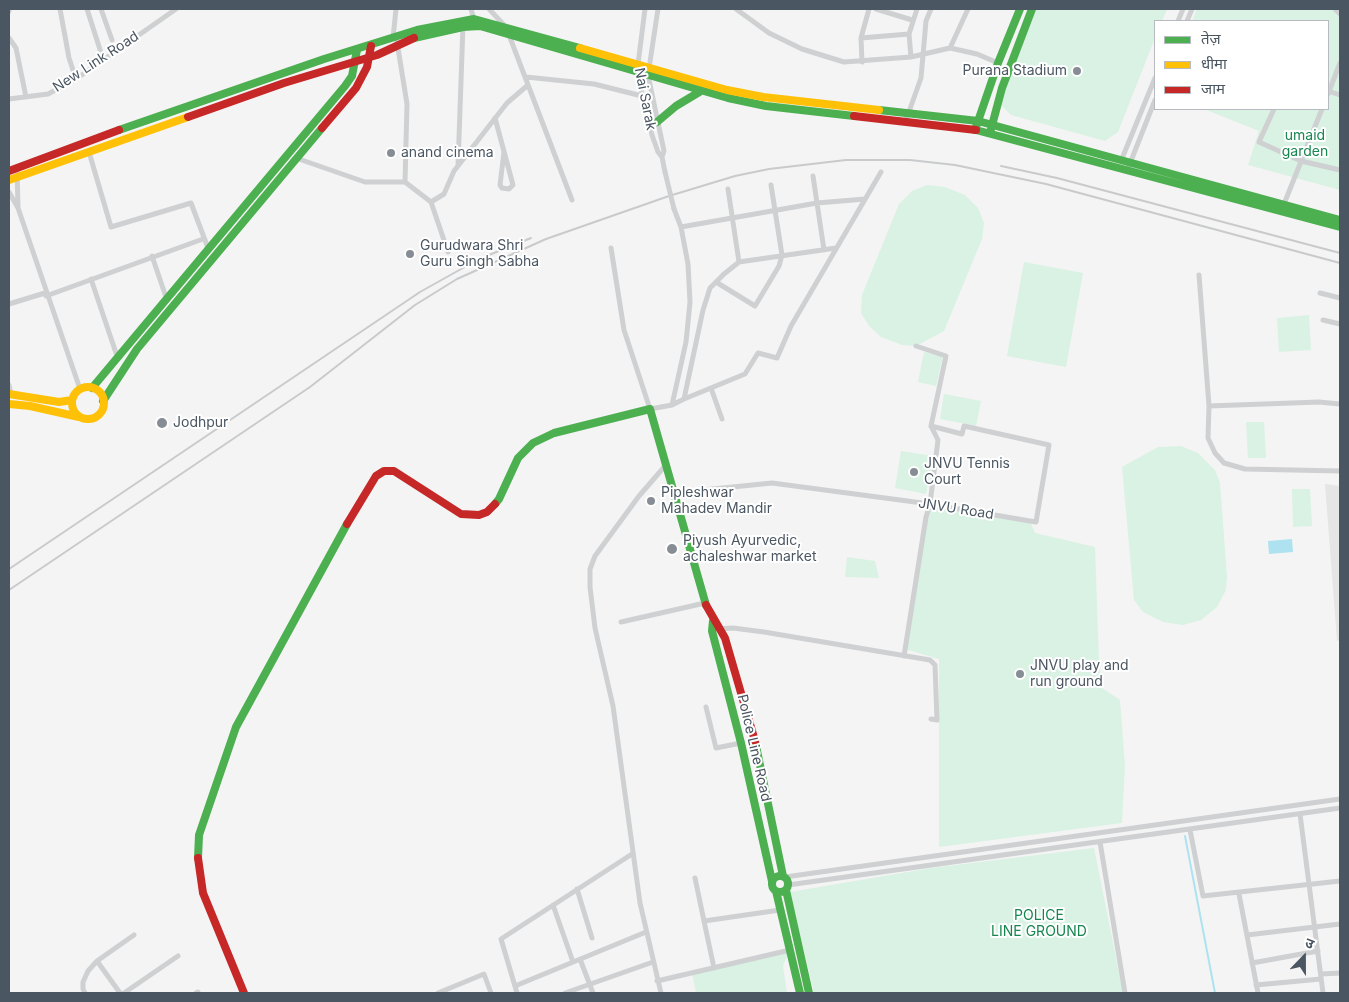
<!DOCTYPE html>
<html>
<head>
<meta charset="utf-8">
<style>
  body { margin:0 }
  #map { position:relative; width:1349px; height:1002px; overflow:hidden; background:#f4f4f4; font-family:Inter,"Noto Sans Devanagari",sans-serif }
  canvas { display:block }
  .frame { position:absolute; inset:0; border:10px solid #4a5661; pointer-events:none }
  .legend { position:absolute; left:1154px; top:20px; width:175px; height:90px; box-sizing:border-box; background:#fff; border:1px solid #b7bbc0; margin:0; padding:6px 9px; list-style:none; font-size:15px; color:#4a5661 }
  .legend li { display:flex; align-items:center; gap:10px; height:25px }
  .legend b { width:25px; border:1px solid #b7bbc0 }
  .north { position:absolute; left:1279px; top:932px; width:50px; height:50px; -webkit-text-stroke:4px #fff; paint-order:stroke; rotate:22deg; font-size:14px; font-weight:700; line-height:20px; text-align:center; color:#4a5661 }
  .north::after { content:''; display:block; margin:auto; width:18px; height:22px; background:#4a5661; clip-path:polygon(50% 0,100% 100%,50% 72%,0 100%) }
</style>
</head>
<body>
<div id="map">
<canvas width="1349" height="1002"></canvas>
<div class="frame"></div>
<ul class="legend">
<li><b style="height:6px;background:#4caf50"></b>तेज़</li>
<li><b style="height:6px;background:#ffc107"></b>धीमा</li>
<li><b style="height:6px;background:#c62828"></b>जाम</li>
</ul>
<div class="north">उ</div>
</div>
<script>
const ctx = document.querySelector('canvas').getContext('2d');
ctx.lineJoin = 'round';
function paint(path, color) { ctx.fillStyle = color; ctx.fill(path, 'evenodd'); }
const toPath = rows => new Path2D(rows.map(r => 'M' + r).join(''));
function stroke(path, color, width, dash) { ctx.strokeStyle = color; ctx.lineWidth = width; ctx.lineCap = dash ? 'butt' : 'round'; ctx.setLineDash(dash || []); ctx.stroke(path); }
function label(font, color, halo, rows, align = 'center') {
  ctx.font = font + ' Inter,sans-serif'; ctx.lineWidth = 4; ctx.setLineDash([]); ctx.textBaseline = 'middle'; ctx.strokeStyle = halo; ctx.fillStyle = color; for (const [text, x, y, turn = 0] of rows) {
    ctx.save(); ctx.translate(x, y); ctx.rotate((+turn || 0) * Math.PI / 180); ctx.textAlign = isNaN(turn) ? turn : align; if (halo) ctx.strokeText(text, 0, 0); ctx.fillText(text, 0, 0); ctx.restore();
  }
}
paint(toPath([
  [1325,484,1340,486,1340,640,1337,641]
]), '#e6e5e6');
paint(toPath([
  [1036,9,1167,9,1162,21,1155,21,1155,38,1118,132,1105,141,1011,115,999,103],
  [1197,9,1340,9,1340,190,1248,165,1259,131,1204,109,1328,109,1328,21,1192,21],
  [927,185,945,187,965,195,978,208,984,223,982,239,944,331,916,346,902,345,881,337,869,326,861,313,862,295,899,204,912,191],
  [1024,262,1083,273,1066,367,1007,356],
  [1309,315,1311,350,1279,352,1277,318],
  [924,352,943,356,936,386,918,382],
  [944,394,981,401,976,426,940,419],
  [1246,422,1264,422,1266,458,1248,458],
  [1181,446,1198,453,1215,470,1220,483,1227,576,1226,590,1217,607,1201,620,1183,625,1163,622,1143,612,1134,600,1122,467,1158,447],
  [901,451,933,456,926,494,895,488],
  [1292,489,1310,489,1312,526,1293,527],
  [930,504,1030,521,1035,533,1095,547,1099,661,1102,688,1120,700,1125,766,1122,823,939,847,939,659,905,649],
  [847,557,875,561,879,578,845,577],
  [1094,848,1123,993,814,993,790,892,931,868],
  [789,951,783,966,787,993,696,993,692,973]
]), '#d9f2e3');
paint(toPath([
  [1292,539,1293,552,1269,554,1268,541]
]), '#aee2f0');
stroke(toPath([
  [1185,836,1215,993]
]), '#aee2f0', 2);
stroke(toPath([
  [60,9,69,58,76,79],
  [87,9,103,59],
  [101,9,112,40],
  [471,9,474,20],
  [489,9,504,25],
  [645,9,637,72,652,135,658,152,662,157,665,172],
  [658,9,648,75,664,151,662,157],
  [736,9,769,33,802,49,844,62,911,57,950,48,977,54,998,63],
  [876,9,912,20],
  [1335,9,1340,14],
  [9,11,9,9],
  [1178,21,1183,9],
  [1187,21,1192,9],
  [509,35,572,200],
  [9,38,16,48,26,97],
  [393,38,396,9],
  [861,38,909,34],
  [397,42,407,104,405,182],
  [950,48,968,9],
  [911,57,909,34,917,9],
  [862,62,861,38,869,9],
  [526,77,594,84,642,96],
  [1328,91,1340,95],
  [1328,94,1340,63],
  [9,99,48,94,76,79,176,9],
  [1274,109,1259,142,1301,161,1340,170],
  [495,118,513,185,509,189,502,188,500,185,504,152],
  [906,120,921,78,926,21,931,9],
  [89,152,111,227,191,203,208,248],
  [296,158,365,182,405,182,431,202,444,194,454,171,507,103,528,85],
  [1121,161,1155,78],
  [458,166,463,25],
  [17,169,18,207],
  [1127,171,1155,100],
  [813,176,824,250],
  [728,189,739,262],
  [9,192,18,208,80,389],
  [431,202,448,252],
  [1284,204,1322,109],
  [681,227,817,203,865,199],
  [611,248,624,330,650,409,672,405,684,399,703,310,710,288,724,274,739,262,836,248],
  [152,256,167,300],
  [1199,275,1209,406,1208,438,1215,453,1224,463,1245,469,1340,471],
  [91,279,118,359],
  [716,282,755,306,779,266,782,255,771,185],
  [1320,293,1340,298],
  [46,296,203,239],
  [9,304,45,293],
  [1323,320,1340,324],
  [9,385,11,394],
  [711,388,722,419],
  [684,399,745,374,758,353,777,358,791,326,881,172],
  [672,405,686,342,690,302,688,264,681,227,674,209],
  [1209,406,1319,402,1340,404],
  [673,493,772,483,930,504,1036,522,1049,445,964,426,962,434,931,426],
  [621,622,705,603],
  [717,629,733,628,764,632,930,660,935,665,937,720,931,719],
  [904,656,926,517,930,504,938,440,931,426,946,356,916,346],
  [706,707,716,748,741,743],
  [1300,814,1323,993],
  [1190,830,1203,896,1340,881],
  [1100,842,1125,993],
  [785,877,1340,799],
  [695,878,704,921],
  [788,885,1340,808],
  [577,889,592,938],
  [1239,894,1258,993],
  [553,905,573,962],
  [1247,935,1340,924],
  [580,959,593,993],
  [97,961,120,993],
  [1252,963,1318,951],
  [714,968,704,921,780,910],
  [1321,974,1340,973],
  [657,981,790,950],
  [1256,985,1321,979],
  [515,986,646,932],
  [85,993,83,989,83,982,88,971,97,961,134,935],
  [124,993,178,956],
  [196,993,198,992],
  [438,993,484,974,491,993],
  [517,993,501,939,632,854],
  [565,993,653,962],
  [661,993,640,903,613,706,595,628,590,587,590,569,595,556,639,496,665,466]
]), '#ced0d2', 5);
stroke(toPath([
  [414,38,463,27,480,26,728,98,766,106,854,116],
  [879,110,978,121,1340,220],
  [657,122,676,106,701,91],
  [119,130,324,59,417,30,474,19,580,48],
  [975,130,998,63,1020,9],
  [976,130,1340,227],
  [990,133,1002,88,1032,9],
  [92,388,345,86,352,76,357,50],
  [103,401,137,349,322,128],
  [495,504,499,499,518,458,533,443,554,433,650,409,706,605],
  [713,621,712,631,741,743,772,881],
  [755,741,783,876],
  [198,858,199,835,236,727,347,524],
  '772 884a8 8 0 1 1 16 0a8 8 0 1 1-16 0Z',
  [786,890,809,993],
  [776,891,800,993]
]), '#4caf50', 8);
stroke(toPath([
  [580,48,727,90,763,97,879,110],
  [9,180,188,117],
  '72 403a16 16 0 1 1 32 0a16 16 0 1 1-32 0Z',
  [9,394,59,402,72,400],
  [9,404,30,406,79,417]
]), '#ffc107', 8);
stroke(toPath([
  [854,116,976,130],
  [188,117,284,83,377,55,414,38],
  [322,128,356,88,367,67,371,46],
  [9,171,119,130],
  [347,524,376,476,384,471,394,471,461,514,479,515,487,512,495,504],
  [706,605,725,638,755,741],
  [198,858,203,893,244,993]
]), '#c62828', 8);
stroke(toPath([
  [1001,166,1057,178,1340,253],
  [9,569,420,292,479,259,531,238],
  [9,590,310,387,415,305,457,279,546,239,669,196,735,176,769,169,846,160,910,160,955,165,1046,184,1340,263]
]), '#c9cacc', 2);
stroke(toPath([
  [665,172,674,209]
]), '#ced0d2', 5);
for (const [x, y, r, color] of [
  [1077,71,5,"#868d94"],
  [391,153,5,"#868d94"],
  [410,254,5,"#868d94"],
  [162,423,6,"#868d94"],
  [914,472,5,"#868d94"],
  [651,501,5,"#868d94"],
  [672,549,6,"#868d94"],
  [1020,674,5,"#868d94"]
]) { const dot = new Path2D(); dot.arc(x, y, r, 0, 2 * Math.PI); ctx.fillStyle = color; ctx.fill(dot); stroke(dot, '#fff', 2); }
label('14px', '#4a5661', '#fff', [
  ["New Link Road",96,62,-33],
  ["Nai Sarak",645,99,79],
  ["JNVU Road",956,509,9],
  ["Police Line Road",754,748,77]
]);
label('14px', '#4a5661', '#fff', [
  ["Purana Stadium",1067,71,"right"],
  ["anand cinema",401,153],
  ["Gurudwara Shri",420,246],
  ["Guru Singh Sabha",420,262],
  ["Jodhpur",173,423],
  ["JNVU Tennis",924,464],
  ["Court",924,480],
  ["Pipleshwar",661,493],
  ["Mahadev Mandir",661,509],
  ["Piyush Ayurvedic,",683,541],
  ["achaleshwar market",683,557],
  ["JNVU play and",1030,666],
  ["run ground",1030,682]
], 'left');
label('14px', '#17864f', '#fff', [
  ["umaid",1305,136],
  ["garden",1305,152],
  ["POLICE",1039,916],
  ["LINE GROUND",1039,932]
]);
</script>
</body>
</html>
